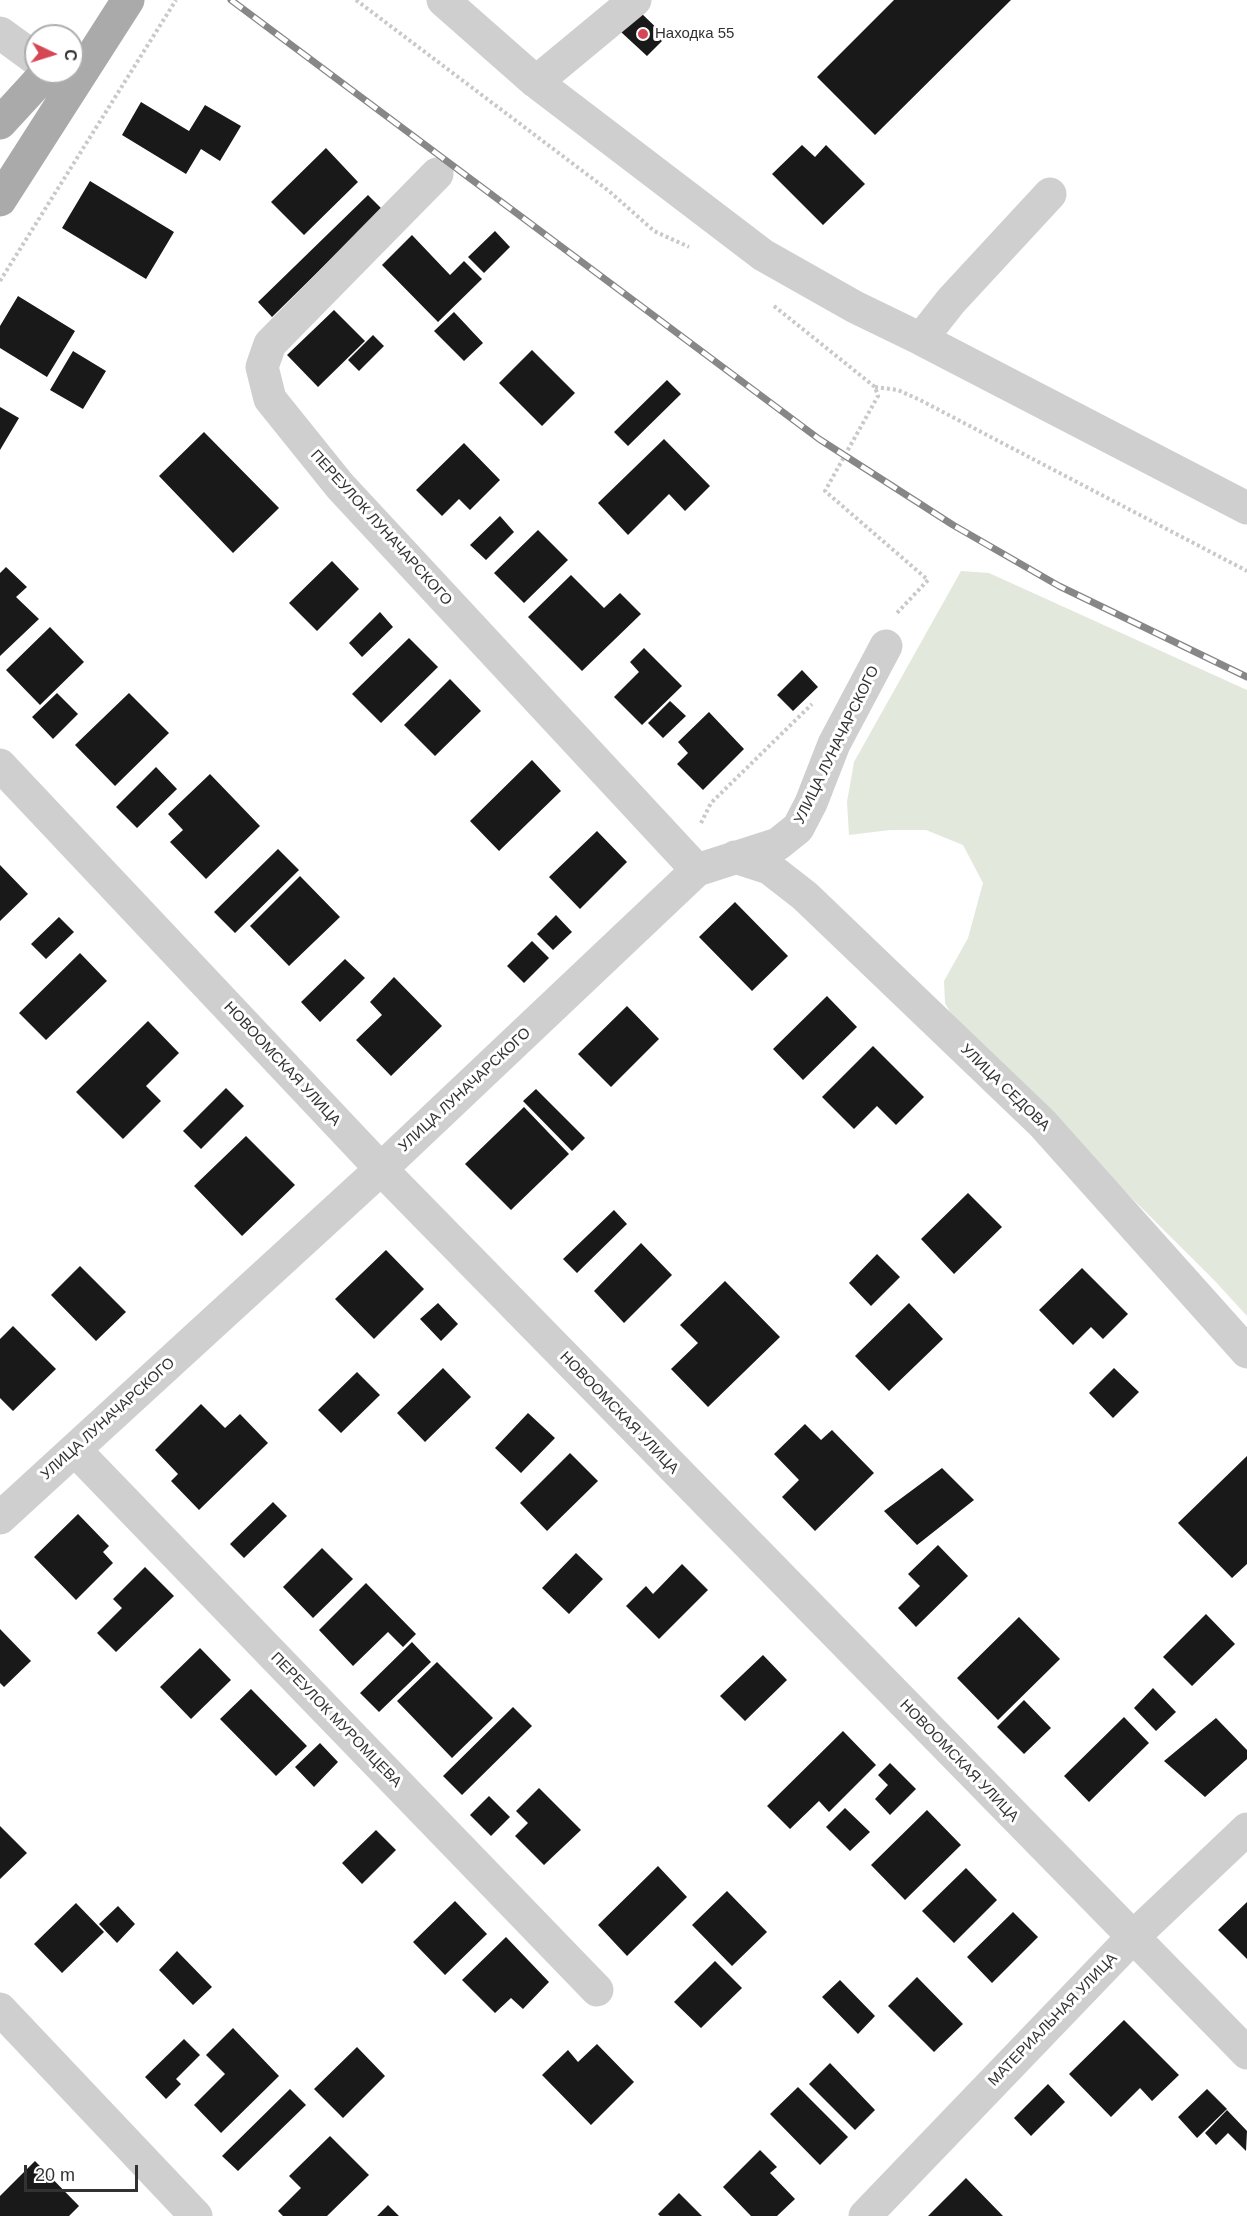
<!DOCTYPE html>
<html>
<head>
<meta charset="utf-8">
<style>
  body { margin:0 }
  #map { position:relative; width:1247px; height:2216px; overflow:hidden; background:#fff; font-family:Arial,sans-serif }
  canvas { display:block }
  .north { position:absolute; left:24px; top:24px; width:60px; height:60px; box-sizing:border-box; background:#fff; border:2px solid #adadad; border-radius:50%; rotate:94deg; font-size:16px; font-weight:700; line-height:24px; text-align:center; color:#323232 }
  .north::after { content:''; display:block; margin:auto; width:21px; height:27px; background:#d64755; clip-path:polygon(50% 0,100% 100%,50% 72%,0 100%) }
  .scale { position:absolute; left:24px; top:2165px; width:114px; height:27px; box-sizing:border-box; border:3px solid #323232; border-top:0; padding-left:8px; font-size:18px; line-height:21px; white-space:nowrap; color:#323232; -webkit-text-stroke:4px #fff; paint-order:stroke }
</style>
</head>
<body>
<div id="map">
<canvas width="1247" height="2216"></canvas>
<div class="north">С</div>
<div class="scale">20 m</div>
</div>
<script>
const ctx = document.querySelector('canvas').getContext('2d');
ctx.lineJoin = 'round';
function paint(path, color) { ctx.fillStyle = color; ctx.fill(path, 'evenodd'); }
const toPath = rows => new Path2D(rows.map(r => 'M' + r).join(''));
function stroke(path, color, width, dash) { ctx.strokeStyle = color; ctx.lineWidth = width; ctx.lineCap = dash ? 'butt' : 'round'; ctx.setLineDash(dash || []); ctx.stroke(path); }
function label(font, color, halo, rows, align = 'center') {
  ctx.font = font + ' Arial,sans-serif'; ctx.lineWidth = 6; ctx.setLineDash([]); ctx.textBaseline = 'middle'; ctx.strokeStyle = halo; ctx.fillStyle = color; for (const [text, x, y, turn = 0] of rows) {
    ctx.save(); ctx.translate(x, y); ctx.rotate((+turn || 0) * Math.PI / 180); ctx.textAlign = isNaN(turn) ? turn : align; if (halo) ctx.strokeText(text, 0, 0); ctx.fillText(text, 0, 0); ctx.restore();
  }
}
paint(toPath([
  [961,571,989,573,1247,690,1247,1316,1214,1280,956,1023,945,1003,944,981,968,938,983,883,963,845,926,830,890,830,849,835,847,802,854,762]
]), '#e2e8dc');
paint(toPath([
  [894,0,1011,0,875,135,817,77],
  [640,12,666,37,647,56,621,32],
  [141,102,189,131,205,105,241,126,220,161,201,149,186,174,122,135],
  [802,145,815,157,826,145,865,184,823,225,772,174],
  [326,148,358,182,304,235,271,202],
  [90,181,174,232,146,279,62,228],
  [368,195,382,209,272,317,258,302],
  [495,231,510,247,484,273,468,257],
  [412,235,450,275,464,261,482,279,438,322,382,265],
  [18,296,75,331,47,377,0,348,0,326],
  [334,310,365,341,318,387,287,355],
  [454,312,483,343,464,361,434,331],
  [373,335,384,346,359,371,348,360],
  [532,350,575,393,542,426,499,383],
  [73,351,106,371,83,409,50,390],
  [667,380,681,394,628,446,614,432],
  [0,407,19,418,0,450],
  [204,432,279,508,233,553,159,476],
  [664,439,710,486,685,511,669,494,628,535,598,503],
  [464,443,500,480,470,510,459,499,442,516,416,490],
  [500,516,514,532,486,560,470,545],
  [538,530,568,560,524,603,494,573],
  [332,561,359,589,317,631,289,603],
  [6,567,27,587,16,597,39,619,0,656,0,573],
  [571,575,604,608,620,593,641,614,582,671,528,617],
  [380,612,393,627,362,657,349,643],
  [50,627,84,662,40,705,6,670],
  [409,638,438,667,381,723,352,694],
  [644,648,682,686,642,725,614,697,639,672,630,662],
  [802,670,818,687,793,711,777,695],
  [450,679,481,711,435,756,404,725],
  [57,693,78,714,53,739,32,717],
  [129,693,169,733,115,786,75,745],
  [670,701,686,716,663,738,648,723],
  [709,712,744,749,703,790,677,764,688,753,678,742],
  [532,760,561,791,499,851,470,821],
  [156,767,177,789,137,828,116,807],
  [210,774,260,826,206,879,170,842,183,830,168,814],
  [597,831,627,862,580,909,549,877],
  [278,849,299,870,235,933,214,912],
  [0,865,28,894,0,921],
  [300,876,340,917,289,966,250,926],
  [735,902,788,956,752,991,699,937],
  [556,915,572,932,553,950,537,934],
  [59,917,74,932,46,959,31,944],
  [532,941,549,958,524,983,507,966],
  [80,953,107,981,46,1040,19,1013],
  [345,959,365,978,320,1022,301,1002],
  [394,977,442,1026,391,1076,356,1040,382,1015,370,1002],
  [827,996,857,1027,803,1080,773,1049],
  [627,1006,659,1039,611,1087,578,1054],
  [148,1021,179,1053,146,1086,161,1101,123,1139,76,1092],
  [873,1046,924,1097,896,1125,877,1106,854,1129,822,1097],
  [226,1088,244,1106,201,1149,183,1131],
  [536,1089,585,1138,572,1151,523,1101],
  [524,1107,569,1154,511,1210,465,1164],
  [246,1136,295,1185,242,1236,194,1186],
  [968,1193,1002,1227,954,1274,921,1239],
  [614,1210,627,1224,577,1273,563,1259],
  [641,1243,672,1275,624,1323,594,1291],
  [386,1250,424,1289,374,1339,335,1299],
  [877,1254,900,1277,871,1306,849,1283],
  [80,1266,126,1312,96,1341,51,1295],
  [1082,1268,1128,1314,1103,1339,1091,1327,1073,1345,1039,1310],
  [725,1281,780,1337,708,1407,671,1369,698,1343,680,1325],
  [438,1303,458,1324,441,1341,420,1319],
  [909,1303,943,1339,889,1391,855,1356],
  [13,1326,56,1369,13,1411,0,1398,0,1339],
  [443,1368,471,1397,425,1442,397,1413],
  [1114,1368,1139,1392,1113,1418,1089,1393],
  [357,1372,380,1395,341,1433,318,1410],
  [201,1404,225,1428,240,1414,268,1443,199,1510,171,1481,178,1474,155,1450],
  [528,1413,555,1438,521,1473,495,1448],
  [805,1424,821,1440,832,1430,874,1473,815,1531,782,1497,799,1480,774,1454],
  [570,1453,598,1481,547,1531,520,1503],
  [1247,1456,1247,1564,1232,1578,1178,1523],
  [942,1468,974,1500,917,1545,884,1511],
  [273,1502,287,1516,244,1558,230,1544],
  [78,1514,109,1546,103,1552,113,1563,76,1600,34,1557],
  [938,1545,968,1576,916,1627,898,1608,920,1586,908,1574],
  [322,1548,353,1579,313,1618,283,1587],
  [576,1553,603,1579,569,1614,542,1588],
  [682,1564,708,1590,659,1639,626,1606,646,1586,653,1594],
  [145,1567,174,1596,116,1652,97,1633,122,1608,113,1599],
  [366,1583,416,1634,403,1647,388,1632,353,1666,319,1630],
  [1206,1614,1235,1644,1192,1686,1163,1657],
  [1019,1617,1060,1659,998,1720,957,1678],
  [0,1629,31,1661,4,1687,0,1683],
  [412,1642,431,1662,379,1712,360,1693],
  [200,1648,231,1680,191,1719,160,1687],
  [763,1655,787,1680,745,1721,720,1696],
  [437,1662,493,1718,452,1758,397,1701],
  [1153,1688,1176,1712,1156,1731,1134,1708],
  [251,1689,307,1746,276,1776,220,1719],
  [1024,1700,1051,1728,1024,1754,997,1727],
  [513,1707,532,1726,462,1795,443,1776],
  [1124,1717,1149,1743,1089,1802,1064,1776],
  [1216,1718,1247,1750,1247,1759,1205,1797,1164,1761],
  [843,1731,876,1765,829,1812,819,1801,790,1829,767,1806],
  [320,1743,338,1762,314,1787,295,1767],
  [890,1763,916,1789,890,1815,875,1799,888,1785,878,1775],
  [539,1788,581,1830,544,1865,515,1836,528,1823,516,1811],
  [489,1796,510,1817,491,1836,470,1815],
  [845,1808,870,1832,850,1851,826,1827],
  [927,1810,961,1845,905,1900,871,1865],
  [0,1826,27,1853,0,1879],
  [376,1830,396,1850,362,1884,342,1863],
  [658,1866,687,1897,627,1956,598,1925],
  [966,1868,997,1900,954,1943,922,1911],
  [727,1891,767,1932,732,1966,692,1925],
  [455,1901,487,1934,445,1975,413,1942],
  [1247,1902,1247,1959,1218,1930],
  [76,1903,104,1932,62,1973,34,1944],
  [118,1906,135,1924,117,1943,99,1924],
  [1013,1912,1038,1937,992,1983,967,1957],
  [506,1937,549,1982,523,2009,511,1998,495,2013,462,1980],
  [177,1951,212,1987,193,2005,159,1970],
  [715,1961,742,1988,701,2028,674,2002],
  [917,1977,963,2024,934,2052,888,2006],
  [840,1980,875,2016,858,2034,822,1997],
  [1124,2020,1179,2075,1152,2101,1140,2088,1111,2117,1069,2074],
  [233,2028,279,2076,221,2133,194,2105,225,2074,206,2055],
  [184,2039,200,2055,176,2079,181,2084,166,2099,145,2077],
  [597,2044,634,2082,591,2125,542,2075,568,2050,578,2062],
  [357,2047,385,2076,343,2118,314,2089],
  [830,2063,875,2110,855,2130,809,2084],
  [1048,2084,1065,2102,1031,2136,1014,2118],
  [798,2087,848,2137,820,2165,770,2114],
  [290,2089,306,2105,238,2171,222,2156],
  [1207,2089,1227,2109,1197,2138,1178,2117],
  [1227,2110,1247,2131,1246,2151,1228,2133,1216,2145,1205,2133],
  [330,2136,369,2175,327,2216,283,2216,278,2211,301,2188,289,2176],
  [760,2150,777,2167,770,2173,795,2199,777,2216,751,2216,723,2187],
  [35,2161,79,2206,69,2216,0,2216,0,2196],
  [966,2178,1003,2216,928,2216],
  [679,2193,702,2216,660,2216,658,2214],
  [388,2205,399,2216,377,2216]
]), '#191919');
stroke(toPath([
  [356,0,609,191,654,231,689,247],
  [0,281,176,0],
  [774,306,875,387,878,396,825,491,928,580,897,613],
  [875,387,898,390,920,400,1247,571],
  [701,823,711,803,812,704]
]), '#c9c9c9', 4, [3, 3]);
stroke(toPath([
  [443,0,536,82,763,255,855,307,921,339,1247,508],
  [0,33,36,59],
  [536,82,635,0],
  [437,174,270,344,262,367,270,399,340,486,697,870],
  [921,339,951,301,1050,194],
  [0,765,381,1169,1247,2053],
  [735,857,769,868,805,896,1042,1123,1247,1352],
  [75,1450,597,1990],
  [0,1518,381,1169,697,870,778,844,798,828,811,803,834,744,886,646],
  [0,2009,196,2216],
  [865,2216,1132,1938,1247,1829]
]), '#cfcfcf', 33);
stroke(toPath([
  [0,123,47,72],
  [0,200,128,0]
]), '#aaa', 33);
const rail = toPath([
  [231,0,819,439,953,525,1059,586,1247,677]
]);
stroke(rail, '#878787', 7);
stroke(rail, '#fff', 4.5, [14]);
for (const [x, y, r, color] of [
  [643,34,6,"#d64755"]
]) { const dot = new Path2D(); dot.arc(x, y, r, 0, 2 * Math.PI); ctx.fillStyle = color; ctx.fill(dot); stroke(dot, '#fff', 2); }
label('15px', '#323232', '#fff', [
  ["Находка 55",655,34]
], 'left');
label('15px', '#323232', '#fff', [
  ["ПЕРЕУЛОК ЛУНАЧАРСКОГО",381,528,48],
  ["УЛИЦА ЛУНАЧАРСКОГО",837,745,-64],
  ["НОВООМСКАЯ УЛИЦА",282,1064,47],
  ["УЛИЦА СЕДОВА",1005,1088,44],
  ["УЛИЦА ЛУНАЧАРСКОГО",465,1090,-43],
  ["НОВООМСКАЯ УЛИЦА",619,1413,46],
  ["УЛИЦА ЛУНАЧАРСКОГО",108,1419,-42],
  ["ПЕРЕУЛОК МУРОМЦЕВА",336,1720,46],
  ["НОВООМСКАЯ УЛИЦА",959,1761,46],
  ["МАТЕРИАЛЬНАЯ УЛИЦА",1053,2020,-46]
]);
</script>
</body>
</html>
